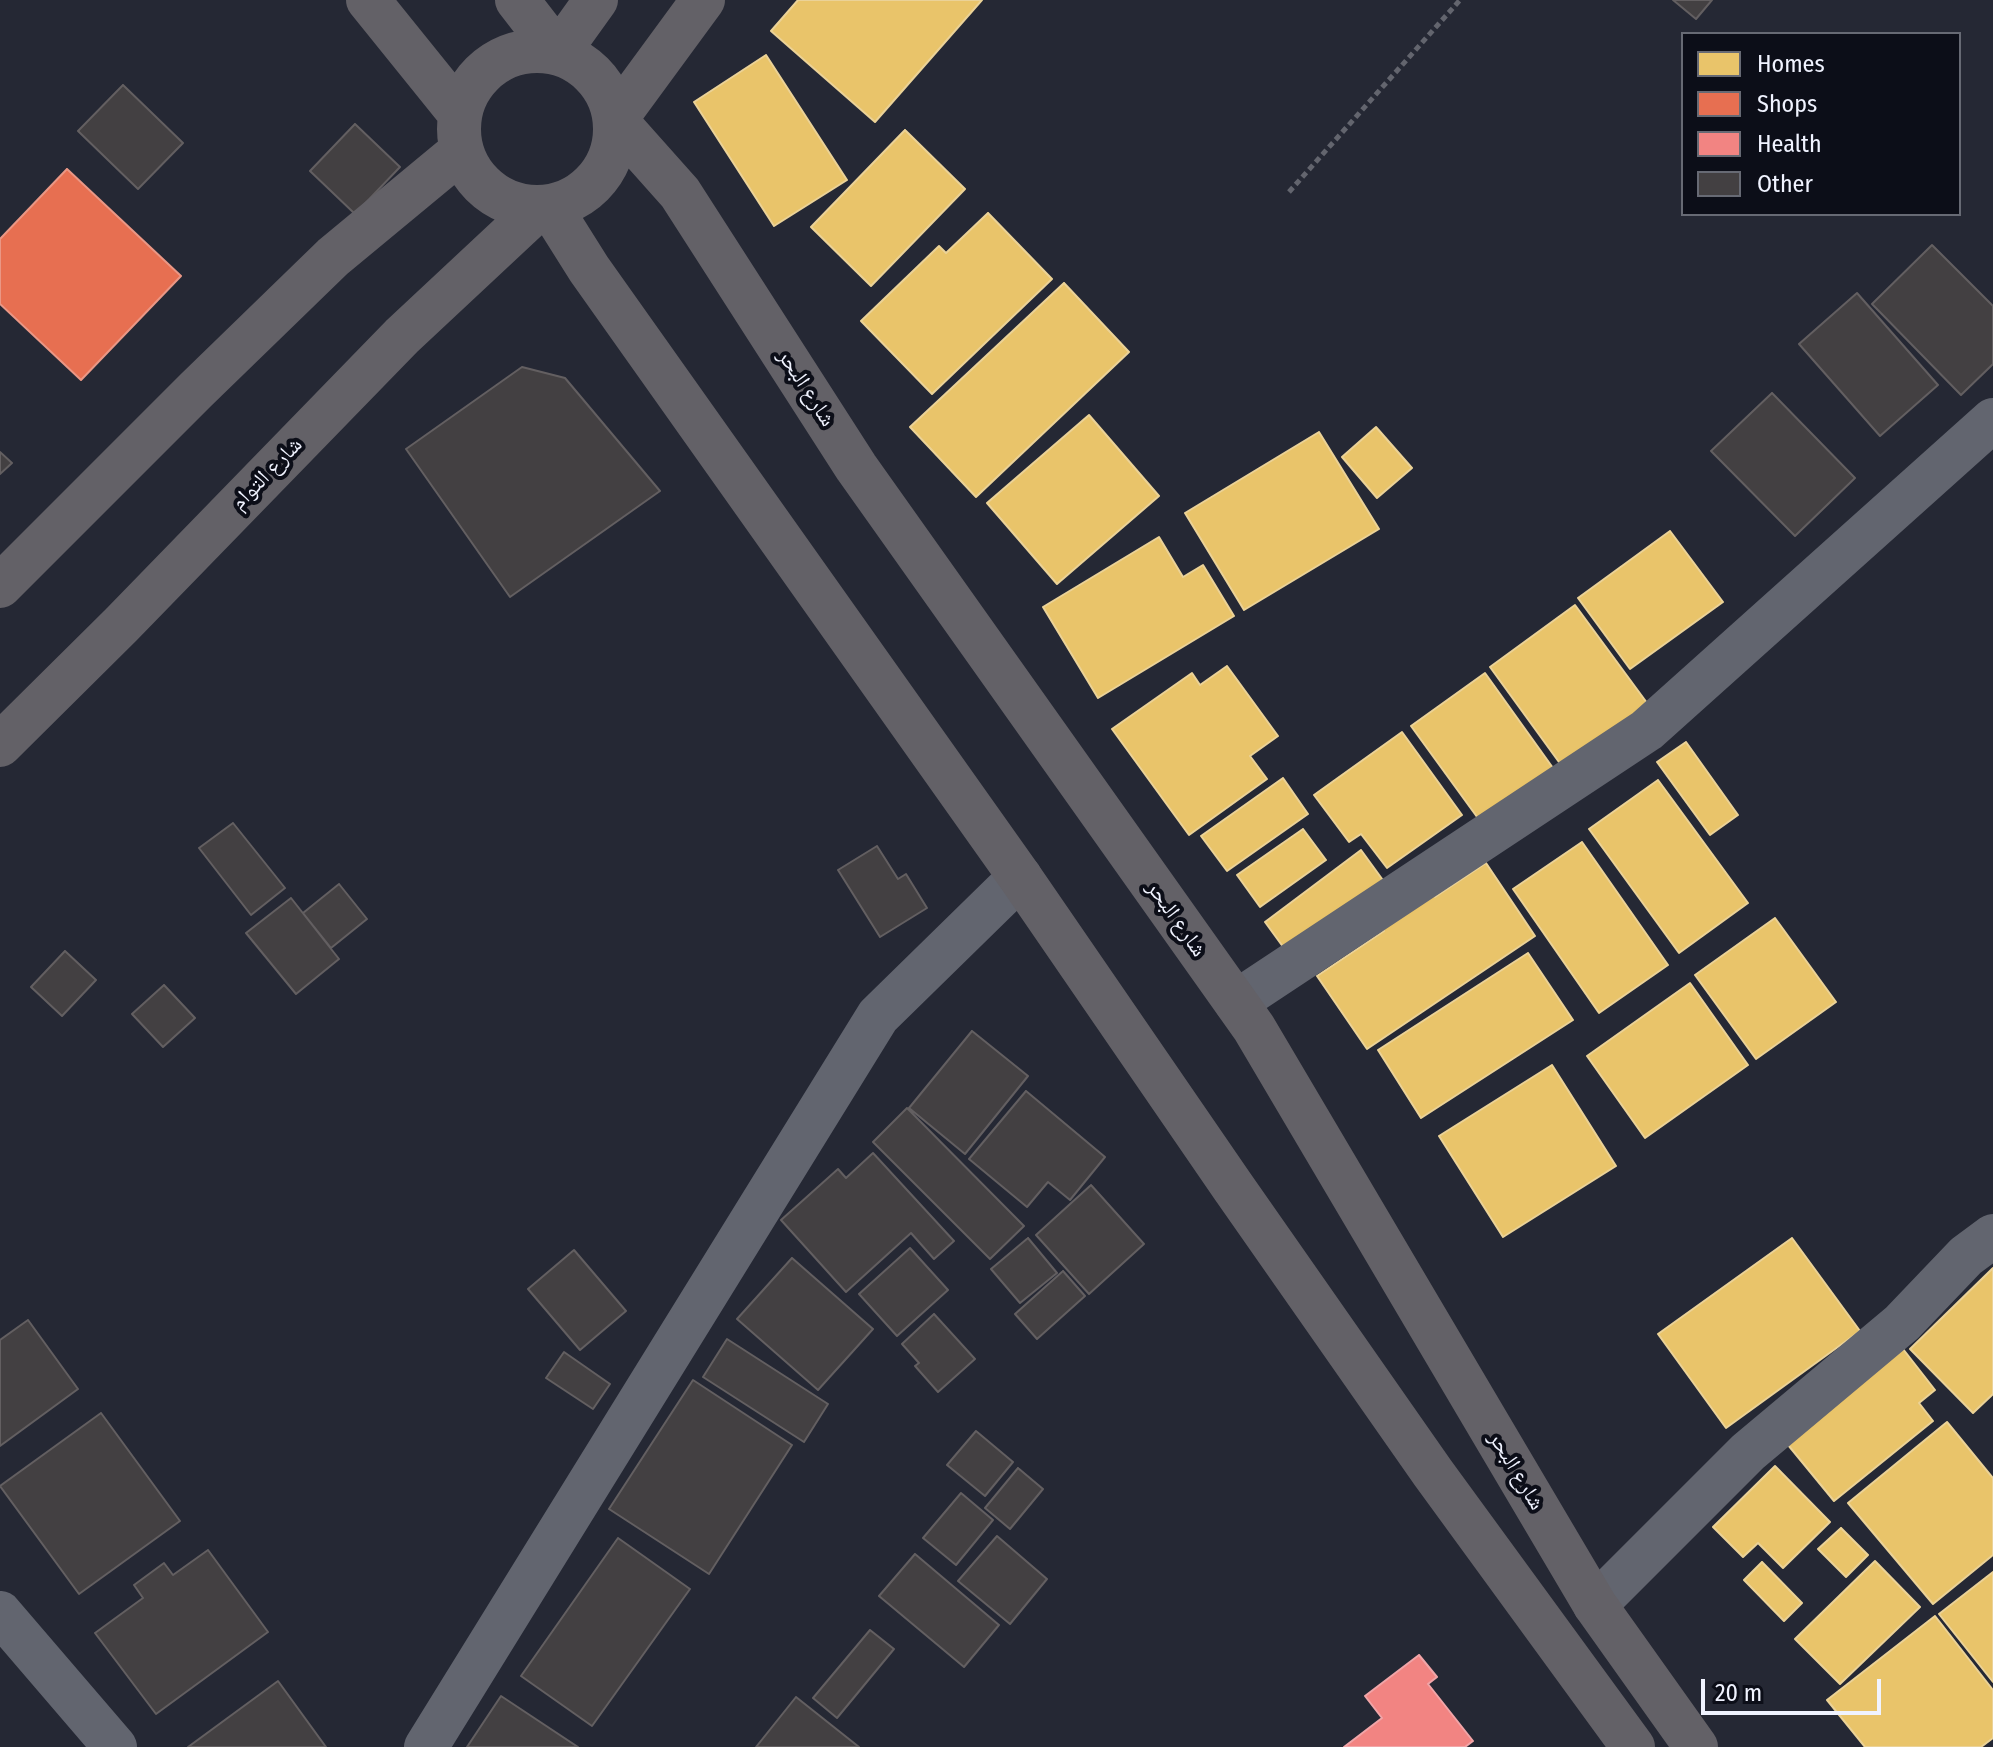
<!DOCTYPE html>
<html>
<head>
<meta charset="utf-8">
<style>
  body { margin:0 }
  #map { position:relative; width:1993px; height:1747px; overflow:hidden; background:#252834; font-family:"Fira Sans Condensed",sans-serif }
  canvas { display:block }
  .legend { position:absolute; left:1681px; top:32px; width:280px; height:184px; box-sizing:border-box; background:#0c0e18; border:2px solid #676a74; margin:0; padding:10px 14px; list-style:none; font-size:24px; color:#f0f3ff }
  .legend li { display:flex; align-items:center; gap:16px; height:40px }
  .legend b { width:40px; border:2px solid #676a74 }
  .scale { position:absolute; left:1701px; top:1679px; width:180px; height:36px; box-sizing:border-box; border:4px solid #f0f3ff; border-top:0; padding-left:10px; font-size:24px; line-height:28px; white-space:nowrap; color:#f0f3ff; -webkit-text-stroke:6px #0c0e18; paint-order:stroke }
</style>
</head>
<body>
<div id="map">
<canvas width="1993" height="1747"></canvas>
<ul class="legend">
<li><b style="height:22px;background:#e9c46a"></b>Homes</li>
<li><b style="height:22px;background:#e76f51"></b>Shops</li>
<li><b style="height:22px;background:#f28482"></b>Health</li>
<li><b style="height:22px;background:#434042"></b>Other</li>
</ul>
<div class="scale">20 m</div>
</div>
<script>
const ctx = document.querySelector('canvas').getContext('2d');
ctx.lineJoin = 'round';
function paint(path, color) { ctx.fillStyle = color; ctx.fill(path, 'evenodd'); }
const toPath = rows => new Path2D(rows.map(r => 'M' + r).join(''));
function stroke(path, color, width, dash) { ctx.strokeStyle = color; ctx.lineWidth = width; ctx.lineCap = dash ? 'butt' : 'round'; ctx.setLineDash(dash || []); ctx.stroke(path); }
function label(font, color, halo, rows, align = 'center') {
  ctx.font = font + ' "Fira Sans Condensed","Noto Naskh Arabic",sans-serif'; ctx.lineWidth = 8; ctx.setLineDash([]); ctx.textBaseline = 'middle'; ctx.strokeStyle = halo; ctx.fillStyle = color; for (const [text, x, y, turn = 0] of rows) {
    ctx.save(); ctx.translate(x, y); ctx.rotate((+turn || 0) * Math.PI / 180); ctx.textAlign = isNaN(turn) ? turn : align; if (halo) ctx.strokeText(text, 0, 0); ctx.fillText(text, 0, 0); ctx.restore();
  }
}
const homes = toPath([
  [798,0,982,0,875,122,771,31,798,0],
  [766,55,847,180,774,226,694,102,766,55],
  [905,130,965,189,871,286,811,227,905,130],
  [988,213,1052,279,932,394,861,321,939,246,946,253,988,213],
  [1064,283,1129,352,976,497,910,427,1064,283],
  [1089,415,1159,496,1057,584,987,503,1089,415],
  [1376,427,1412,468,1377,498,1342,457,1376,427],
  [1319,432,1379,529,1244,610,1185,513,1319,432],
  [1670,531,1723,602,1630,669,1578,598,1670,531],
  [1159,537,1183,577,1203,565,1234,616,1098,698,1043,607,1159,537],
  [1575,605,1650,707,1564,769,1490,667,1575,605],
  [1227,666,1278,736,1250,756,1267,779,1189,835,1112,729,1192,673,1200,685,1227,666],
  [1485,673,1553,768,1480,821,1411,726,1485,673],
  [1402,732,1462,815,1387,868,1361,834,1349,842,1314,795,1402,732],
  [1686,742,1738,815,1710,835,1657,762,1686,742],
  [1283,778,1308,814,1227,871,1201,836,1283,778],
  [1658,780,1748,903,1679,953,1589,829,1658,780],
  [1303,829,1326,860,1260,907,1237,875,1303,829],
  [1582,842,1668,965,1599,1013,1513,889,1582,842],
  [1361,850,1385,883,1289,955,1265,922,1361,850],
  [1486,863,1535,936,1367,1049,1317,976,1384,931,1378,922,1429,888,1435,897,1486,863],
  [1775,918,1836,1002,1756,1059,1695,975,1775,918],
  [1528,953,1573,1020,1421,1118,1378,1050,1528,953],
  [1690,983,1748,1065,1645,1138,1587,1056,1690,983],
  [1552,1065,1616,1166,1503,1237,1439,1136,1552,1065],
  [1792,1238,1860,1331,1726,1428,1658,1334,1792,1238],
  [1993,1268,1993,1394,1973,1413,1910,1349,1993,1268],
  [1896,1340,1935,1390,1919,1403,1933,1421,1834,1501,1779,1434,1896,1340],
  [1947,1422,1993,1478,1993,1555,1933,1604,1848,1503,1947,1422],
  [1775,1466,1830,1522,1783,1568,1758,1543,1743,1557,1713,1527,1775,1466],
  [1841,1528,1868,1555,1846,1577,1818,1549,1841,1528],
  [1875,1561,1920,1607,1840,1684,1795,1639,1875,1561],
  [1762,1562,1802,1603,1784,1621,1744,1580,1762,1562],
  [1993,1572,1993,1682,1939,1614,1993,1572],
  [1935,1616,1993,1690,1993,1738,1981,1747,1865,1747,1827,1700,1935,1616]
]);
paint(homes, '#e9c46a');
stroke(homes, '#ebd297', 2);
const shops = toPath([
  [67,169,181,276,81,380,0,304,0,239,67,169]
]);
paint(shops, '#e76f51');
stroke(shops, '#ea9785', 2);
const health = toPath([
  [1419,1655,1437,1677,1428,1684,1473,1741,1465,1747,1344,1747,1382,1718,1365,1696,1419,1655]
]);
paint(health, '#f28482');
stroke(health, '#f1a5a8', 2);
const building = toPath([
  [1673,0,1712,0,1696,19,1673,0],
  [123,85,183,143,138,189,78,131,123,85],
  [355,124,400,167,355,214,310,171,355,124],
  [1932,245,1993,306,1993,364,1961,395,1872,304,1932,245],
  [1857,293,1938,385,1880,436,1799,344,1857,293],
  [522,367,565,378,660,491,510,597,406,449,522,367],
  [1772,393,1855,478,1795,536,1711,451,1772,393],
  [0,452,12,463,0,474,0,452],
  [233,823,285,888,251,915,199,848,233,823],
  [877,846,898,879,906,874,927,908,880,937,838,870,877,846],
  [339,884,367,919,331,948,303,913,339,884],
  [291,898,339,959,296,994,246,933,291,898],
  [65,951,96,980,62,1016,31,987,65,951],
  [164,985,195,1018,163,1047,132,1014,164,985],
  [972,1031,1028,1076,965,1154,909,1108,972,1031],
  [1026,1091,1105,1157,1070,1200,1048,1182,1027,1207,969,1159,1026,1091],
  [907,1108,1024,1226,990,1259,873,1142,907,1108],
  [873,1153,954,1241,934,1259,911,1233,846,1292,781,1220,838,1169,846,1178,873,1153],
  [1091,1185,1144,1244,1089,1294,1036,1235,1091,1185],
  [1028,1238,1057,1273,1020,1303,991,1269,1028,1238],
  [910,1248,948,1290,897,1336,859,1294,910,1248],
  [574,1250,626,1311,580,1350,528,1289,574,1250],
  [792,1258,873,1329,818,1390,737,1319,792,1258],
  [1063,1271,1085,1296,1037,1339,1015,1314,1063,1271],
  [934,1314,975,1359,938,1392,915,1366,919,1363,902,1344,934,1314],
  [28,1320,78,1389,0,1446,0,1340,28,1320],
  [727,1339,828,1404,804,1442,703,1377,727,1339],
  [564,1352,610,1384,593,1409,546,1378,564,1352],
  [693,1380,792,1445,709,1574,609,1509,693,1380],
  [101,1413,180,1521,79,1594,0,1486,101,1413],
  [976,1431,1013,1462,985,1496,947,1465,976,1431],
  [1018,1468,1043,1489,1010,1529,985,1508,1018,1468],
  [961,1493,993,1520,956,1565,923,1538,961,1493],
  [997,1536,1047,1579,1010,1624,958,1581,997,1536],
  [618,1538,690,1589,592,1726,521,1676,618,1538],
  [208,1550,268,1632,156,1714,95,1633,143,1598,134,1585,164,1563,173,1575,208,1550],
  [915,1554,999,1625,964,1667,879,1596,915,1554],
  [870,1630,894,1649,837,1718,813,1698,870,1630],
  [278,1681,326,1747,188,1747,278,1681],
  [501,1696,578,1747,467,1747,501,1696],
  [796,1697,859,1747,756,1747,796,1697]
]);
paint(building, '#434042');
stroke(building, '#635f61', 2);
stroke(toPath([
  [1289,192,1460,0]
]), '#63656e', 5, [6, 4]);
stroke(toPath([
  [1236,1002,1647,730,1993,420],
  [1595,1605,1748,1452,1902,1323,1966,1256,1993,1236],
  [0,1613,115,1747],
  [426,1747,878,1016,1020,877]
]), '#62656f', 44);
stroke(toPath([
  [368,0,460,114],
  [517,0,558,53,596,0],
  [703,0,615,120,680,193,856,467,1254,1028,1595,1605,1696,1747],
  '459 129a78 78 0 1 1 156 0a78 78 0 1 1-156 0Z',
  [550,207,589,269,1020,877,1233,1187,1433,1473,1633,1747],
  [0,586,196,390,333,257,461,151],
  [0,745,121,625,402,336,539,208]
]), '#636167', 44);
label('22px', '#f0f3ff', '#0c0e18', [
  ["شارع البحر",806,388,57],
  ["شارع التوام",267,474,-46],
  ["شارع البحر",1176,919,55],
  ["شارع البحر",1516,1471,59]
]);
</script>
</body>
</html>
